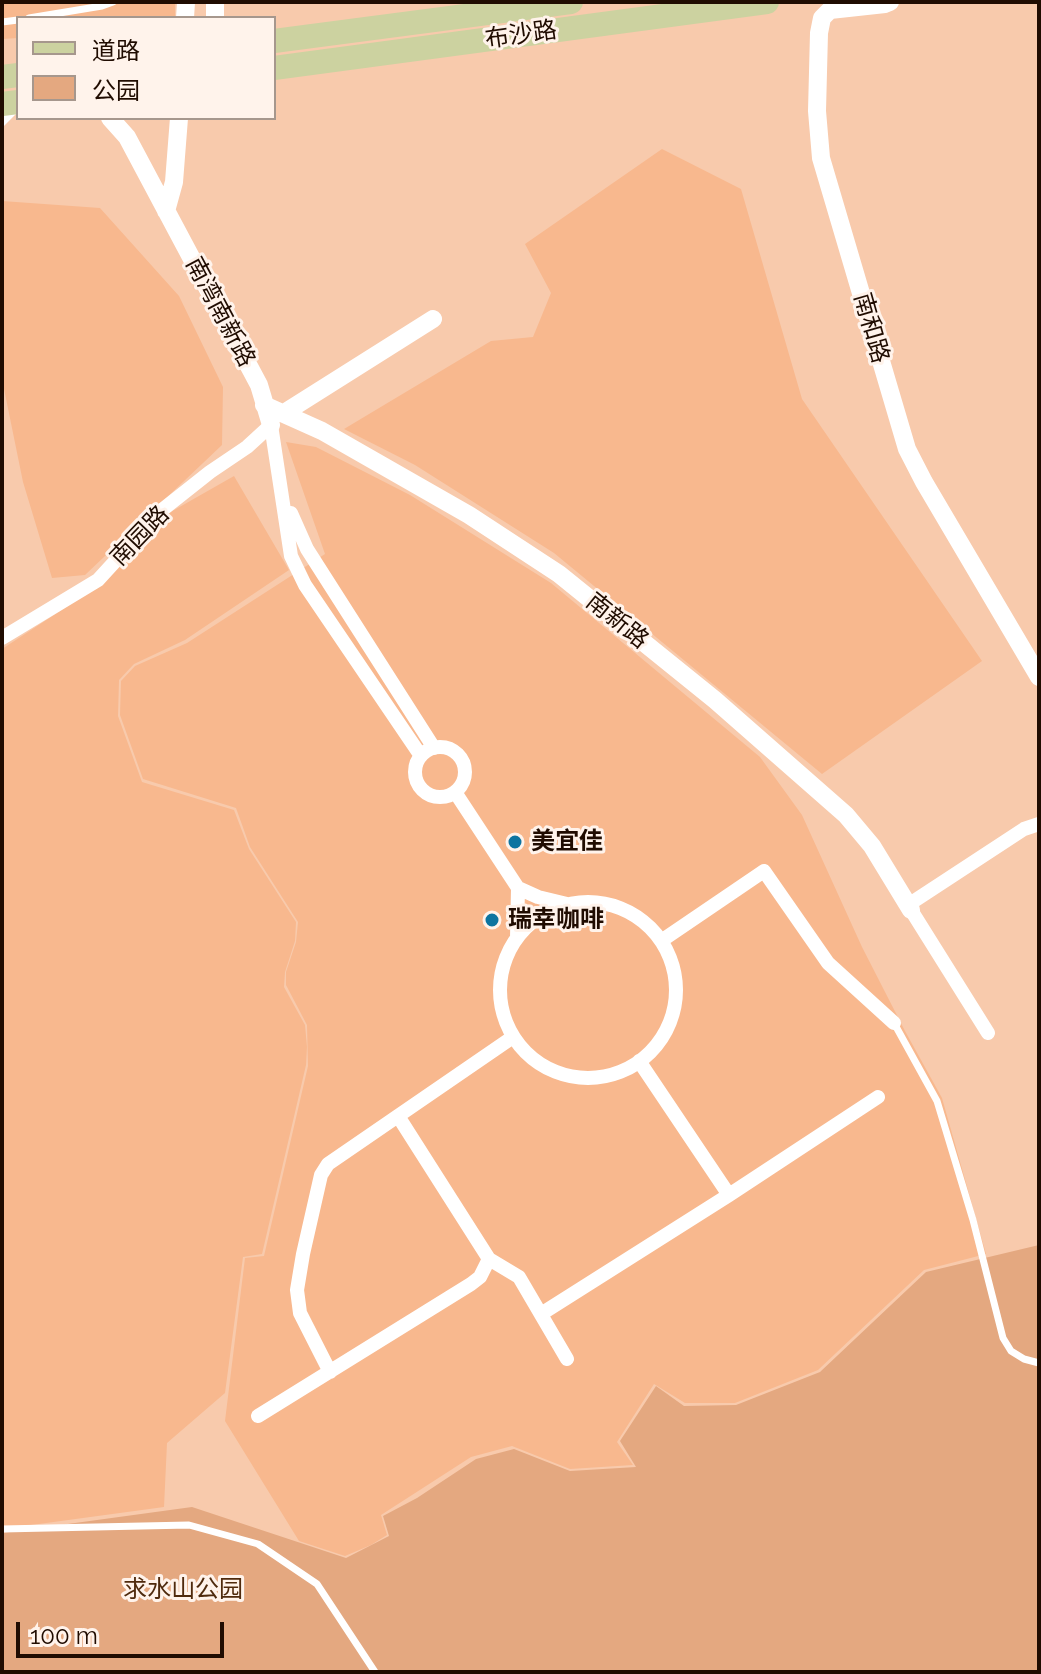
<!DOCTYPE html>
<html>
<head>
<meta charset="utf-8">
<style>
  body { margin:0 }
  #map { position:relative; width:1041px; height:1674px; overflow:hidden; background:#f8caac; font-family:Raleway,"Noto Sans SC",sans-serif }
  canvas { display:block }
  .frame { position:absolute; inset:0; border:4px solid #200c01; pointer-events:none }
  .legend { position:absolute; left:16px; top:16px; width:260px; height:104px; box-sizing:border-box; background:#fff3eb; border:2px solid #a6978d; margin:0; padding:10px 14px; list-style:none; font-size:24px; color:#200c01 }
  .legend li { display:flex; align-items:center; gap:16px; height:40px }
  .legend b { width:40px; border:2px solid #a6978d }
  .scale { position:absolute; left:16px; top:1622px; width:208px; height:36px; box-sizing:border-box; border:4px solid #200c01; border-top:0; padding-left:10px; font-size:24px; line-height:28px; white-space:nowrap; color:#200c01; -webkit-text-stroke:6px #fff3eb; paint-order:stroke }
</style>
</head>
<body>
<div id="map">
<canvas width="1041" height="1674"></canvas>
<div class="frame"></div>
<ul class="legend">
<li><b style="height:10px;background:#ccd2a0"></b>道路</li>
<li><b style="height:22px;background:#e4a880"></b>公园</li>
</ul>
<div class="scale">100 m</div>
</div>
<script>
const ctx = document.querySelector('canvas').getContext('2d');
ctx.lineJoin = 'round';
function paint(path, color) { ctx.fillStyle = color; ctx.fill(path, 'evenodd'); }
const toPath = rows => new Path2D(rows.map(r => 'M' + r).join(''));
function stroke(path, color, width, dash) { ctx.strokeStyle = color; ctx.lineWidth = width; ctx.lineCap = dash ? 'butt' : 'round'; ctx.setLineDash(dash || []); ctx.stroke(path); }
function label(font, color, halo, rows, align = 'center') {
  ctx.font = font + ' Raleway,"Noto Sans SC",sans-serif'; ctx.lineWidth = 6; ctx.setLineDash([]); ctx.textBaseline = 'middle'; ctx.strokeStyle = halo; ctx.fillStyle = color; for (const [text, x, y, turn = 0] of rows) {
    ctx.save(); ctx.translate(x, y); ctx.rotate((+turn || 0) * Math.PI / 180); ctx.textAlign = isNaN(turn) ? turn : align; if (halo) ctx.strokeText(text, 0, 0); ctx.fillText(text, 0, 0); ctx.restore();
  }
}
paint(toPath([
  [2,2,175,2,175,18,18,18,18,38,2,39],
  [662,149,741,189,802,399,982,661,822,774,554,553,415,465,344,429,491,341,533,337,551,293,525,244],
  [2,201,100,208,179,296,223,387,222,445,85,575,52,578,23,482,2,379],
  [286,442,316,447,410,495,551,583,760,757,802,815,862,947,905,1031,942,1098,986,1254,924,1270,818,1370,735,1403,685,1403,654,1384,617,1442,633,1465,570,1469,512,1446,471,1457,381,1515,387,1535,371,1545,345,1556,299,1541,225,1421,245,1258,264,1256,308,1066,307,1025,286,985,286,972,296,942,298,922,250,847,236,808,143,779,120,715,121,681,135,666,187,643,325,554],
  [234,476,289,570,185,640,134,664,119,680,118,716,142,782,234,810,249,849,296,922,295,941,285,972,284,987,305,1025,307,1047,306,1065,262,1254,243,1257,225,1393,167,1443,164,1507,2,1529,2,649,103,583,169,513]
]), '#f8b88e');
paint(toPath([
  [1039,1245,1039,1672,2,1672,2,1533,192,1507,346,1558,389,1536,383,1516,417,1498,476,1459,514,1449,570,1471,636,1467,620,1441,656,1386,684,1406,736,1405,820,1372,926,1272]
]), '#e4a880');
stroke(toPath([
  [29,18,102,6,113,2],
  [2,22,18,20],
  [2,123,14,111],
  [894,1023,937,1101,973,1220,1003,1338,1011,1351,1024,1359,1039,1363],
  [2,1529,189,1525,258,1544,317,1584,375,1672]
]), '#fff', 7);
stroke(toPath([
  [271,425,291,556,305,585,421,756],
  [291,513,307,549,434,748],
  [2,638,98,580,162,510,210,472,247,447,271,425],
  '415 772a25 25 0 1 1 50 0a25 25 0 1 1-50 0Z',
  [455,792,518,888,517,938],
  [518,888,538,897,567,904],
  '500 990a88 88 0 1 1 176 0a88 88 0 1 1-176 0Z',
  [908,905,1024,829,1039,824],
  [911,910,988,1033],
  [661,941,764,871,828,963,894,1023],
  [639,1061,729,1195],
  [398,1116,489,1259,519,1277,567,1359],
  [541,1314,729,1195,878,1097],
  [330,1372,300,1313,297,1290,303,1254,321,1175,328,1164,513,1037],
  [258,1416,471,1284,480,1277,489,1259]
]), '#fff', 14);
stroke(toPath([
  [215,2,215,18],
  [890,2,885,4,830,10,822,18,819,33,817,111,821,158,907,449,924,482,1039,677],
  [185,18,186,2],
  [110,118,127,137,259,385,271,425],
  [166,211,174,182,179,118],
  [264,405,322,431,469,515,559,574,715,700,846,815,872,846,911,910],
  [284,413,433,319]
]), '#fff', 18);
stroke(toPath([
  [274,41,571,2],
  [274,68,767,2],
  [2,77,18,75],
  [2,104,18,102]
]), '#ccd2a0', 24);
for (const [x, y, r, color] of [
  [515,842,8,"#0d74a0"],
  [492,920,8,"#0d74a0"]
]) { const dot = new Path2D(); dot.arc(x, y, r, 0, 2 * Math.PI); ctx.fillStyle = color; ctx.fill(dot); stroke(dot, '#fff3eb', 3); }
label('24px', '#200c01', '#fff3eb', [
  ["布沙路",521,35,-8],
  ["南湾南新路",220,312,62],
  ["南和路",871,328,74],
  ["南园路",140,536,-46],
  ["南新路",617,621,39]
]);
label('bold 24px', '#200c01', '#fff3eb', [
  ["美宜佳",531,842],
  ["瑞幸咖啡",508,920]
], 'left');
label('24px', '#4f2a0d', '#fff3eb', [
  ["求水山公园",183,1590]
]);
</script>
</body>
</html>
